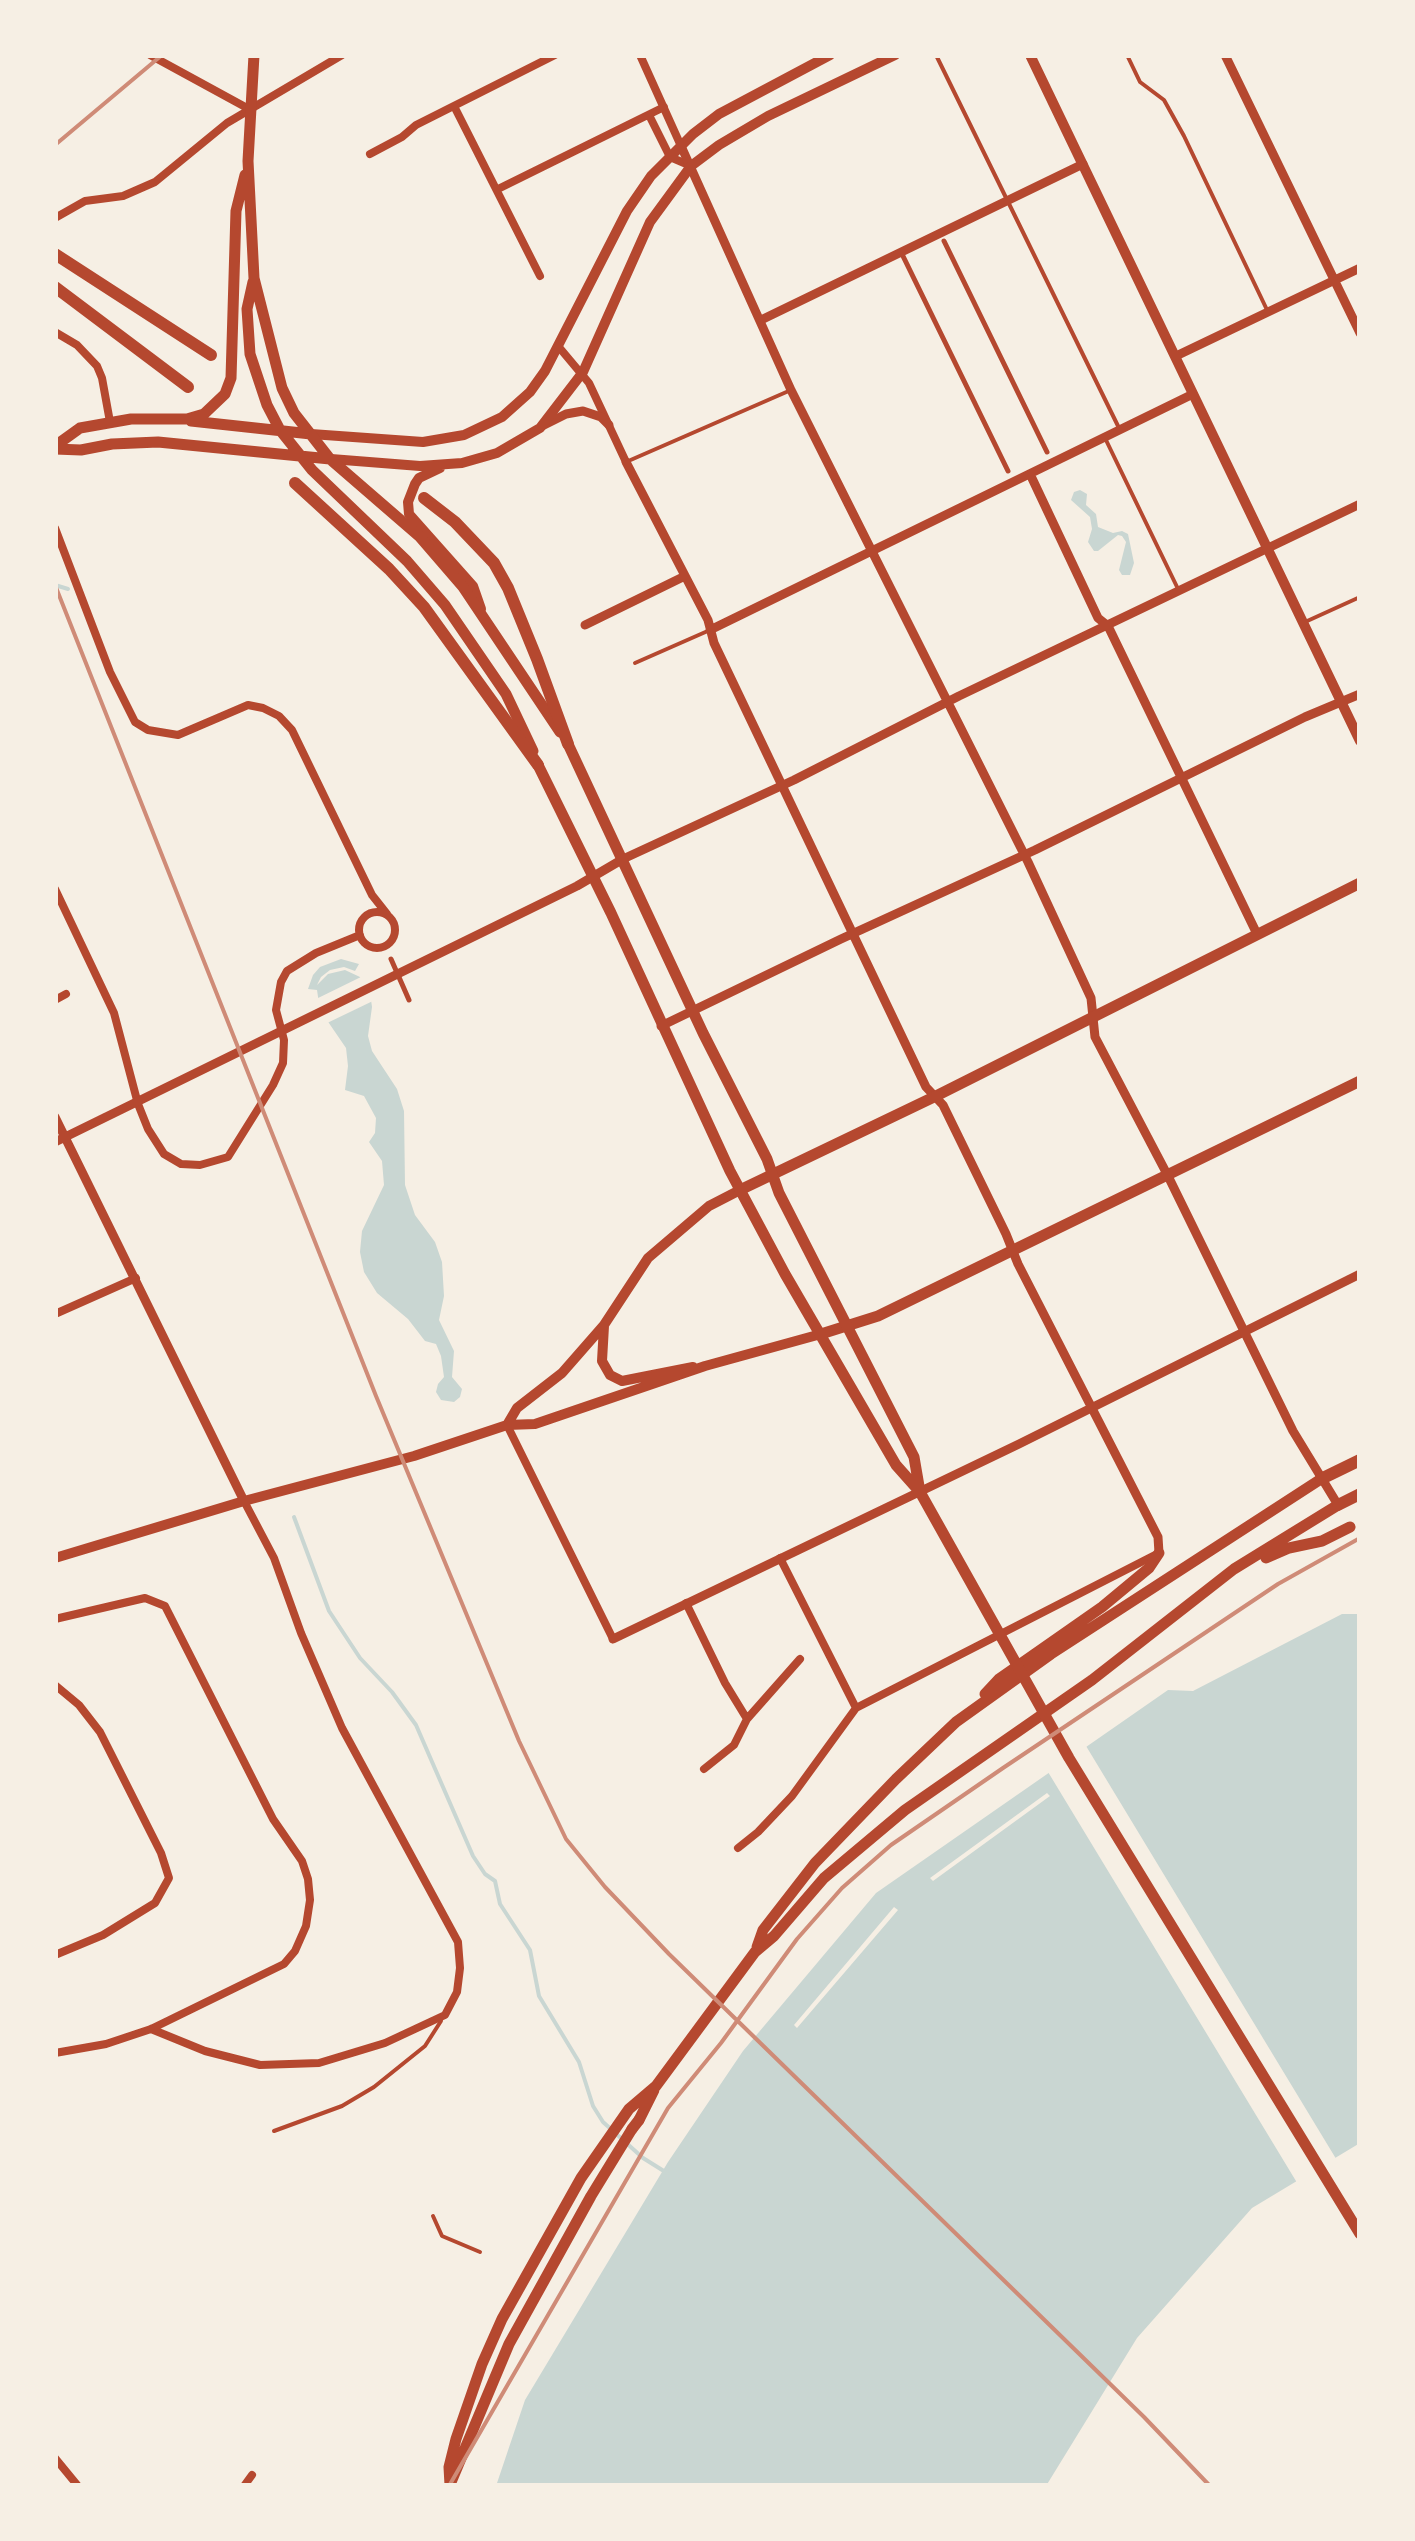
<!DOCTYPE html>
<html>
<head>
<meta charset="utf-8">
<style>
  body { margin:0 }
  #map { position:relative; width:1415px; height:2541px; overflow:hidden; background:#f6efe4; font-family:"Roboto Condensed",sans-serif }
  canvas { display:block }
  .frame { position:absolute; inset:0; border:58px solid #f6efe4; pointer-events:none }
</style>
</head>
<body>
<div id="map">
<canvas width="1415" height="2541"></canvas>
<div class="frame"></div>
</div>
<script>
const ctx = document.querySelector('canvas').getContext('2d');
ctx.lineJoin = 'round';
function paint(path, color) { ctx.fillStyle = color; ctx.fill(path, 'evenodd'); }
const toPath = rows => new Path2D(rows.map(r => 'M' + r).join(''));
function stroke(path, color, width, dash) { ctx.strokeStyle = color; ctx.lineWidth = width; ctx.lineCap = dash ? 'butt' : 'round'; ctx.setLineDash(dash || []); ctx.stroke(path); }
paint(toPath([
  [1080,490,1087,494,1086,505,1096,514,1098,527,1113,533,1122,531,1128,534,1134,563,1130,575,1122,575,1119,570,1126,542,1122,536,1118,535,1098,551,1094,551,1088,542,1092,529,1090,517,1071,500,1074,492],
  [341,959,359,964,355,971,344,967,330,970,321,977,317,985,328,974,345,970,360,977,370,993,372,1007,368,1036,372,1051,397,1089,404,1111,405,1185,415,1215,435,1242,442,1262,444,1296,439,1320,454,1351,452,1377,462,1389,460,1397,454,1402,441,1400,436,1392,438,1384,444,1377,441,1356,436,1344,425,1341,408,1319,377,1293,364,1272,360,1252,362,1231,384,1185,382,1161,369,1142,375,1133,376,1118,364,1096,345,1090,348,1066,346,1048,320,1010,317,990,308,989,313,975,320,967],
  [1342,1614,1360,1614,1360,2143,1252,2208,1137,2338,1046,2486,496,2486,525,2400,668,2162,743,2051,876,1893,1168,1690,1193,1691]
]), '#c9d6d2');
paint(toPath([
  [365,975,377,999,323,1025,312,1001],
  [1083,1741,1338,2162,1299,2186,1045,1767],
  [1047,1793,1050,1796,933,1881,930,1878],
  [894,1907,898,1910,797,2028,794,2025]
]), '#f6efe4');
stroke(toPath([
  [55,585,68,589],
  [294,1517,329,1611,360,1658,392,1692,416,1725,473,1856,485,1874,495,1881,500,1904,530,1950,539,1996,579,2062,593,2106,603,2122,643,2158,667,2173]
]), '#c9d6d2', 4);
stroke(toPath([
  [936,55,1119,428],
  [1127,55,1140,82,1164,100,1184,136,1268,312],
  [1105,438,1179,591],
  [626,462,791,390],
  [1305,622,1360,597],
  [635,663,710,630],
  [274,2131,342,2106,374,2087,425,2046,441,2021],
  [433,2216,442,2236,480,2252]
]), '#b5482f', 4);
stroke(toPath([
  [944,241,1047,452],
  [901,252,1008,471],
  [391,959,409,1000]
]), '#b5482f', 5);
stroke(toPath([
  [150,55,249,109],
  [640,55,681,146],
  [454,106,540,276],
  [649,115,670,157,691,166],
  [370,154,402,137,416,125,555,55],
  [498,189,664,107],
  [55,218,85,201,123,196,155,182,227,123,342,55],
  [55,332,77,345,97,366,102,378,110,422],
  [558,346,589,383,626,462],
  [55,528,110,672,135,722,148,730,178,735,248,705,263,708,279,716,292,730,372,895,387,914],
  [55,889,114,1013,138,1104,148,1129,164,1154,181,1164,200,1165,228,1157,273,1085,283,1063,284,1040,276,1010,281,982,287,971,316,953,360,935],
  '359 930a18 18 0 1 1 36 0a18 18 0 1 1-36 0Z',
  [55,1000,66,994],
  [55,1314,136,1278],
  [507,1425,613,1639],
  [780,1558,856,1708],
  [686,1603,725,1683,747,1719],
  [55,1619,145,1598,165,1606,273,1819,302,1861,308,1879,310,1900,306,1926,295,1951,284,1964,151,2029,106,2044,55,2053],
  [55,1685,79,1705,100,1732,161,1853,169,1878,155,1903,103,1935,55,1955],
  [704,1769,734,1745,747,1719,800,1659],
  [738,1848,758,1832,792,1796,856,1708,1155,1555],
  [151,2029,205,2051,260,2065,319,2063,385,2043,445,2015,457,1992,460,1968,458,1942,342,1728,301,1633,274,1558,244,1501],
  [55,2458,78,2486],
  [244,2486,252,2475]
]), '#b5482f', 8);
stroke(toPath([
  [1225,55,1360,333],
  [681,146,791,390,1028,862,1091,998,1095,1037,1168,1176,1293,1431,1338,1505],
  [761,320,1083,164],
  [1176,356,1360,268],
  [542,426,566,414,583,411,601,417,609,425],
  [626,462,708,620,714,643,926,1087,943,1105,1006,1234,1018,1264,1158,1537,1159,1553],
  [1030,474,1098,618,1108,626,1257,934],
  [585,625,685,576],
  [710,630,1193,394],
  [661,1026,841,939,1035,850,1305,717,1360,694],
  [55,1117,244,1501],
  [55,1142,577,886,623,859,794,780,959,696,1360,504],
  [613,1639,1019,1444,1360,1274]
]), '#b5482f', 9);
stroke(toPath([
  [1030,55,1360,741],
  [311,434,423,442,464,435,502,417,530,392,545,371,627,211,651,176,693,134,719,114,830,55],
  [331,459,420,466,462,463,497,453,540,428,583,372,650,222,691,166,719,145,768,116,895,55],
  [440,468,419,478,415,484,408,502,409,514,473,586,481,609],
  [604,1326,602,1361,610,1375,622,1381,693,1367],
  [507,1425,517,1408,562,1373,604,1325,648,1258,709,1206,740,1190],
  [55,1558,244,1501,414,1456,507,1425,535,1424,705,1366,821,1334]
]), '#b5482f', 10);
stroke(toPath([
  [254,55,248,161,254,278,282,388,294,413,330,459,419,536,463,587,560,732],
  [253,282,247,309,250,354,267,405,280,430,312,470,407,561,445,605,506,694,533,751],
  [162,419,187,419,204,414,225,394,231,378,236,211,245,175],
  [191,421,311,434],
  [55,446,80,428,131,419,168,419],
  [55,449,81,450,112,444,158,442,330,459],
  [740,1190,936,1096,1360,883],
  [821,1334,878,1316,1360,1081],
  [1266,1558,1289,1548,1322,1541,1350,1527],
  [985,1694,999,1679,1102,1607,1149,1568,1159,1553],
  [757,1947,763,1930,815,1863,896,1779,956,1722,1051,1654,1321,1479],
  [639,2120,654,2090],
  [451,2482,509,2344,591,2196,632,2129],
  [450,2485,449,2467,456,2439,482,2364,502,2319,581,2178,629,2109,656,2086,755,1952,774,1936,824,1878,905,1810,1092,1680,1234,1569,1338,1505]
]), '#b5482f', 11);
stroke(toPath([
  [568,744,703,1033,767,1159,779,1193,914,1457,920,1492],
  [538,765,611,913,730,1171,785,1274,896,1465,920,1492,1069,1758,1360,2234],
  [632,2129,639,2120]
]), '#b5482f', 11);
stroke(toPath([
  [55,254,211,355],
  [55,287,188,387],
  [295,483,389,569,424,607,538,765],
  [424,498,455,522,494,563,508,588,537,659,568,744],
  [1321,1479,1360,1460],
  [1338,1505,1360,1494]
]), '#b5482f', 12);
stroke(toPath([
  [55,145,162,55],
  [55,585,376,1396,519,1741,566,1839,605,1887,669,1954,1144,2417,1210,2486],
  [449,2486,668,2108,721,2043,797,1939,842,1888,891,1845,1003,1768,1278,1584,1360,1538]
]), '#cf8b77', 4);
</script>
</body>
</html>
